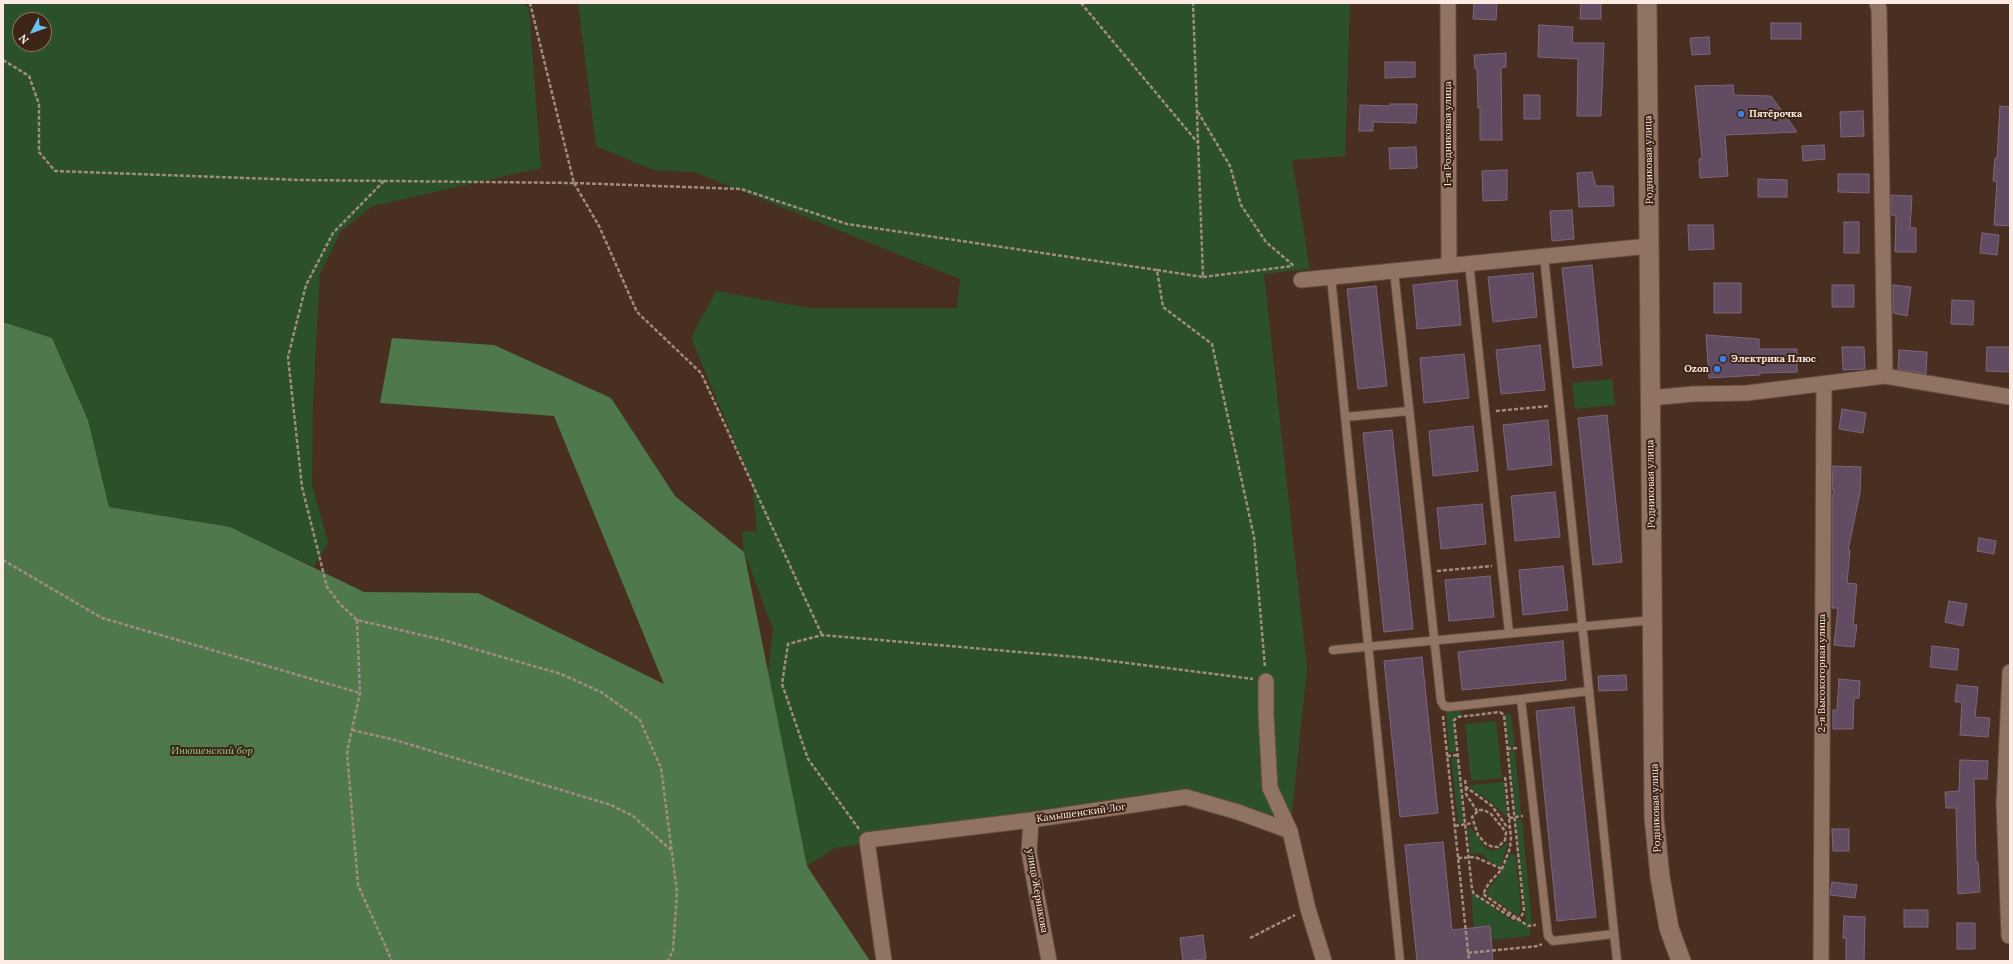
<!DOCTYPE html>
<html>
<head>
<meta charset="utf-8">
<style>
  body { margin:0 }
  #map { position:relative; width:2013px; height:964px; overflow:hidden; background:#482f21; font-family:Lora,serif }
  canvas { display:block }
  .frame { position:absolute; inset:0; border:4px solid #fcebe2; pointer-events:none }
  .north { position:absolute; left:12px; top:12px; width:40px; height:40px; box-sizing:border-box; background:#3d2517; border:1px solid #897468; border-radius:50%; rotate:229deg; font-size:11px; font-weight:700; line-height:16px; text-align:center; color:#fcebe2 }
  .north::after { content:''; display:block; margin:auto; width:14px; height:18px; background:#6cc3f2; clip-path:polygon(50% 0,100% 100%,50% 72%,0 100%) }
</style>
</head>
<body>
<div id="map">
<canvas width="2013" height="964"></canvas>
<div class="frame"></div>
<div class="north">N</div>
</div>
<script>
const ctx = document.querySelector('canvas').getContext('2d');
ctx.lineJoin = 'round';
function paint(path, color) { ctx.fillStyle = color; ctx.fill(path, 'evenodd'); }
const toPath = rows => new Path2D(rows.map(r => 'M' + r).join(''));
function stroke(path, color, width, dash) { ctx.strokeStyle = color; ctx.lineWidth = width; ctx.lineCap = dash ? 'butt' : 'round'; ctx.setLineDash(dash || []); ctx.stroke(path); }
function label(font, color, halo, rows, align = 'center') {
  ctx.font = font + ' Lora,serif'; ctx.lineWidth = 4; ctx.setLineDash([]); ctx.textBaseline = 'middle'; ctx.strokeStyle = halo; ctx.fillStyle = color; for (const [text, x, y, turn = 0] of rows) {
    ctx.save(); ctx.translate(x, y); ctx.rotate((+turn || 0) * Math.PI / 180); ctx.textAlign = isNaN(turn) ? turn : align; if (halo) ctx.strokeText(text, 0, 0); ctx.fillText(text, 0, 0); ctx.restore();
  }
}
paint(toPath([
  [3,3,522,3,529,8,541,168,373,206,341,231,320,274,313,402,312,485,328,542,314,567,230,527,109,507,88,420,52,338,3,322],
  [20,20,44,20,44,44,20,44],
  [578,3,1350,3,1345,156,1292,160,1310,269,1264,274,1307,668,1290,831,1186,797,835,848,807,866,768,674,773,629,744,552,742,532,757,531,752,483,691,338,716,291,810,308,957,308,960,279,694,172,653,170,596,146],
  [1612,379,1615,405,1575,409,1572,383],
  [1460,709,1461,716,1457,716,1454,720,1456,752,1449,753,1446,711],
  [1505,714,1511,714,1515,746,1509,747],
  [1496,721,1502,778,1471,781,1465,724],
  [1509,751,1515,751,1521,815,1516,816],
  [1451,758,1458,758,1463,822,1458,823],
  [1504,782,1507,814,1506,816,1486,798,1470,788,1470,785],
  [1516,819,1522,819,1532,924,1526,924],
  [1468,828,1472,829,1485,848,1491,850,1498,850,1508,842,1501,867,1490,862,1481,854,1470,853],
  [1511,853,1516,856,1521,909,1518,916,1487,895,1486,892,1499,876],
  [1471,893,1513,921,1520,921,1530,929,1530,936,1491,940,1474,928]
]), '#2b502a');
paint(toPath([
  [3,322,52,338,88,420,109,507,230,527,364,592,478,593,664,684,554,416,380,403,392,338,494,345,611,398,675,496,744,552,807,866,870,961,3,961]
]), '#4f784d');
const building = toPath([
  [1474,3,1497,3,1496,20,1473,19,1474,3],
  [1581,3,1601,3,1601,19,1580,19,1581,3],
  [1771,23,1801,23,1801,39,1771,39,1771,23],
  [1539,25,1573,27,1572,43,1604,43,1601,116,1577,116,1578,59,1538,57,1539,25],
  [1709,37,1710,54,1692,55,1690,38,1709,37],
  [1506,53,1506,67,1501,68,1502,140,1480,140,1480,108,1478,108,1477,69,1475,69,1474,55,1506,53],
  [1385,62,1415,62,1415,77,1385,78,1385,62],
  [1733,85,1734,95,1771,96,1797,132,1725,135,1728,176,1700,178,1699,159,1702,158,1695,86,1733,85],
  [1524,95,1540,95,1540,119,1524,119,1524,95],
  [1390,104,1417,104,1416,123,1373,122,1373,131,1359,131,1360,105,1390,106,1390,104],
  [2000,106,2010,107,2010,226,1994,225,1997,182,1993,181,1995,158,1997,159,2000,106],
  [1863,111,1864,136,1841,137,1840,112,1863,111],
  [1824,145,1825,159,1803,161,1802,146,1824,145],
  [1416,147,1417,168,1390,169,1389,148,1416,147],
  [1507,170,1507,200,1483,201,1482,171,1507,170],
  [1592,172,1596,186,1613,186,1614,206,1579,207,1577,173,1592,172],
  [1838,174,1869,174,1869,193,1838,192,1838,174],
  [1758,179,1787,180,1787,197,1758,197,1758,179],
  [1891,195,1912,196,1910,228,1916,228,1916,252,1895,252,1896,215,1891,215,1891,195],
  [1572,210,1574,239,1552,241,1550,211,1572,210],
  [1844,222,1859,222,1859,253,1844,253,1844,222],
  [1688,225,1713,225,1714,249,1689,250,1688,225],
  [1982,233,1999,235,1997,255,1980,253,1982,233],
  [1592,265,1602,365,1573,368,1562,268,1592,265],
  [1533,273,1537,317,1493,322,1488,277,1533,273],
  [1457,280,1461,325,1417,329,1413,285,1457,280],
  [1714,283,1741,283,1741,313,1714,313,1714,283],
  [1832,285,1854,285,1854,307,1832,307,1832,285],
  [1893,285,1911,287,1907,316,1893,313,1893,285],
  [1376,286,1387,386,1358,389,1347,289,1376,286],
  [1952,300,1974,301,1973,325,1951,324,1952,300],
  [1706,335,1759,339,1759,349,1797,349,1797,372,1760,373,1760,375,1709,378,1706,335],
  [1540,345,1545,390,1501,394,1496,350,1540,345],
  [1842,347,1864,347,1865,369,1843,370,1842,347],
  [1987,347,2010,347,2010,372,1986,371,1987,347],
  [1899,350,1927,352,1926,374,1898,369,1899,350],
  [1464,354,1469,398,1424,403,1420,358,1464,354],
  [1842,409,1866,413,1863,433,1839,429,1842,409],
  [1607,415,1622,562,1593,565,1578,418,1607,415],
  [1548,420,1552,465,1508,470,1503,425,1548,420],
  [1473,426,1478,471,1433,476,1429,431,1473,426],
  [1392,430,1413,629,1384,632,1363,433,1392,430],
  [1833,466,1861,467,1860,493,1848,550,1850,550,1847,583,1857,584,1853,625,1857,625,1854,647,1834,645,1838,608,1832,608,1832,499,1834,490,1832,490,1833,466],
  [1555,492,1560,537,1515,541,1511,496,1555,492],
  [1482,504,1486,544,1441,549,1437,508,1482,504],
  [1979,538,1996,541,1994,554,1977,551,1979,538],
  [1563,566,1568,610,1523,615,1519,570,1563,566],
  [1490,576,1494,617,1449,621,1445,580,1490,576],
  [1949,601,1967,604,1963,626,1945,622,1949,601],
  [1563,641,1566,680,1462,690,1458,652,1563,641],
  [1932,646,1959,649,1957,670,1930,667,1932,646],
  [1422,657,1438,813,1400,817,1384,661,1422,657],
  [1626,675,1627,690,1599,691,1598,676,1626,675],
  [1839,679,1860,681,1859,698,1854,698,1853,729,1833,729,1833,710,1837,710,1839,679],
  [1957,685,1978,687,1975,717,1990,718,1988,737,1960,735,1962,702,1955,702,1957,685],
  [1574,707,1596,917,1557,921,1536,711,1574,707],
  [1960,760,1988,761,1987,779,1974,779,1976,862,1978,862,1980,892,1958,894,1956,808,1946,808,1945,792,1959,791,1960,760],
  [1832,829,1849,829,1849,851,1833,851,1832,829],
  [1443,842,1452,930,1490,926,1493,961,1417,961,1405,845,1443,842],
  [1832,882,1857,885,1855,898,1830,895,1832,882],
  [1904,910,1928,910,1928,927,1904,927,1904,910],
  [1844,916,1865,917,1864,961,1846,961,1846,938,1843,938,1844,916],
  [1957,923,1975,923,1975,949,1957,949,1957,923],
  [1203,935,1206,959,1183,961,1180,938,1203,935]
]);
paint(building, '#624c61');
stroke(building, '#7d667c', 1);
const service = toPath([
  [1544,256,1617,961],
  [1469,263,1509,633],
  [1394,271,1441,701,1444,706,1449,707,1521,699],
  [1331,277,1400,961],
  [1345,417,1409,411],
  [1333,650,1653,620],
  [1589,691,1521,699,1548,936,1553,941,1614,934]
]);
const minor = toPath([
  [1448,3,1449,265],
  [1877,3,1879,9,1885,376],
  [1301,280,1650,246],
  [1650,398,1693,394,1747,393,1885,376,2010,397],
  [1266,681,1266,714,1270,788,1290,831,1308,909,1324,961],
  [1031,820,1029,852,1049,961],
  [2009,936,2004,804,2010,672],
  [884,961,867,840,1031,820,1186,797,1238,812,1290,831],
  [1821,961,1824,385]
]);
const tertiary = toPath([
  [1647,3,1654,817,1660,877,1669,928,1681,961]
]);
stroke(service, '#634d41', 10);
stroke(minor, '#634d41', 17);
stroke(tertiary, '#634d41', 21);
stroke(toPath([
  [1081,3,1198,143],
  [3,60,29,76,39,104,39,152,55,171,300,180,574,183,530,3],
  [1198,112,1230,166,1241,205,1266,242,1294,266],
  [384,181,333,233,306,285,288,357,302,487,327,587,340,604,357,620,443,640,561,674,601,692,640,720,661,768,677,892,673,950,668,961],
  [574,183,741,189,847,224,1157,270,1163,307,1212,344,1254,537,1265,668],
  [574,183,599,226,637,312,701,373,822,635],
  [1157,270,1203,277,1193,3],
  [1203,277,1293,266],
  [1496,411,1549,406],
  [3,560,102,618,360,693],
  [1437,571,1492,566],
  [357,620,360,693,347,752,358,885,392,961],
  [1500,712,1504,715,1524,911,1521,917,1516,920,1474,894,1472,889,1454,720,1458,717,1500,712],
  [1443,716,1469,961],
  [352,730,395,740,611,805,633,816,671,850],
  [1507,749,1517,748],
  [1447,756,1458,755],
  [1505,777,1511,838,1510,848,1502,869,1489,883,1483,894,1528,926,1536,925],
  [1465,780,1466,787,1492,806,1507,827,1510,827],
  [1466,787,1466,794,1477,811],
  [1479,810,1484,810,1491,814,1506,832,1505,840,1498,847,1493,847,1486,844,1478,835,1472,817,1479,810],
  [1509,818,1523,816],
  [1455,826,1473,823],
  [859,829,808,759,782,684,788,644,822,635,1088,658,1253,679],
  [1458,858,1475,857,1502,869],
  [1250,938,1295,915],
  [1468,953,1538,946,1542,944]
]), '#a18c81', 2.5, [4, 2]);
stroke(service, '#917364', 8);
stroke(minor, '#917364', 15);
stroke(tertiary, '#917364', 19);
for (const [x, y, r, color] of [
  [1741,114,4,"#3f7fe0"],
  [1723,359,4,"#3f7fe0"],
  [1717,369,4,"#3f7fe0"]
]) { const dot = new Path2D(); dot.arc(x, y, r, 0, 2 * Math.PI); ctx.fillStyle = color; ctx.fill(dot); stroke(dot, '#3d2517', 1.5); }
label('bold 10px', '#fcebe2', '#3d2517', [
  ["Пятёрочка",1749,114],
  ["Электрика Плюс",1731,359],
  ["Ozon",1709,369,"right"]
], 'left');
label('10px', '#fcebe2', '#3d2517', [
  ["1-я Родниковая улица",1448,134,-90],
  ["Родниковая улица",1649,160,-91],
  ["Родниковая улица",1651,484,-91],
  ["2-я Высокогорная улица",1822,673,-90],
  ["Родниковая улица",1656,808,-92],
  ["Камышенский Лог",1081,813,-8],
  ["улица Жернакова",1037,891,80]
]);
label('italic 10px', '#94d190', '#3d2517', [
  ["Инюшенский бор",212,751]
]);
</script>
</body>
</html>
